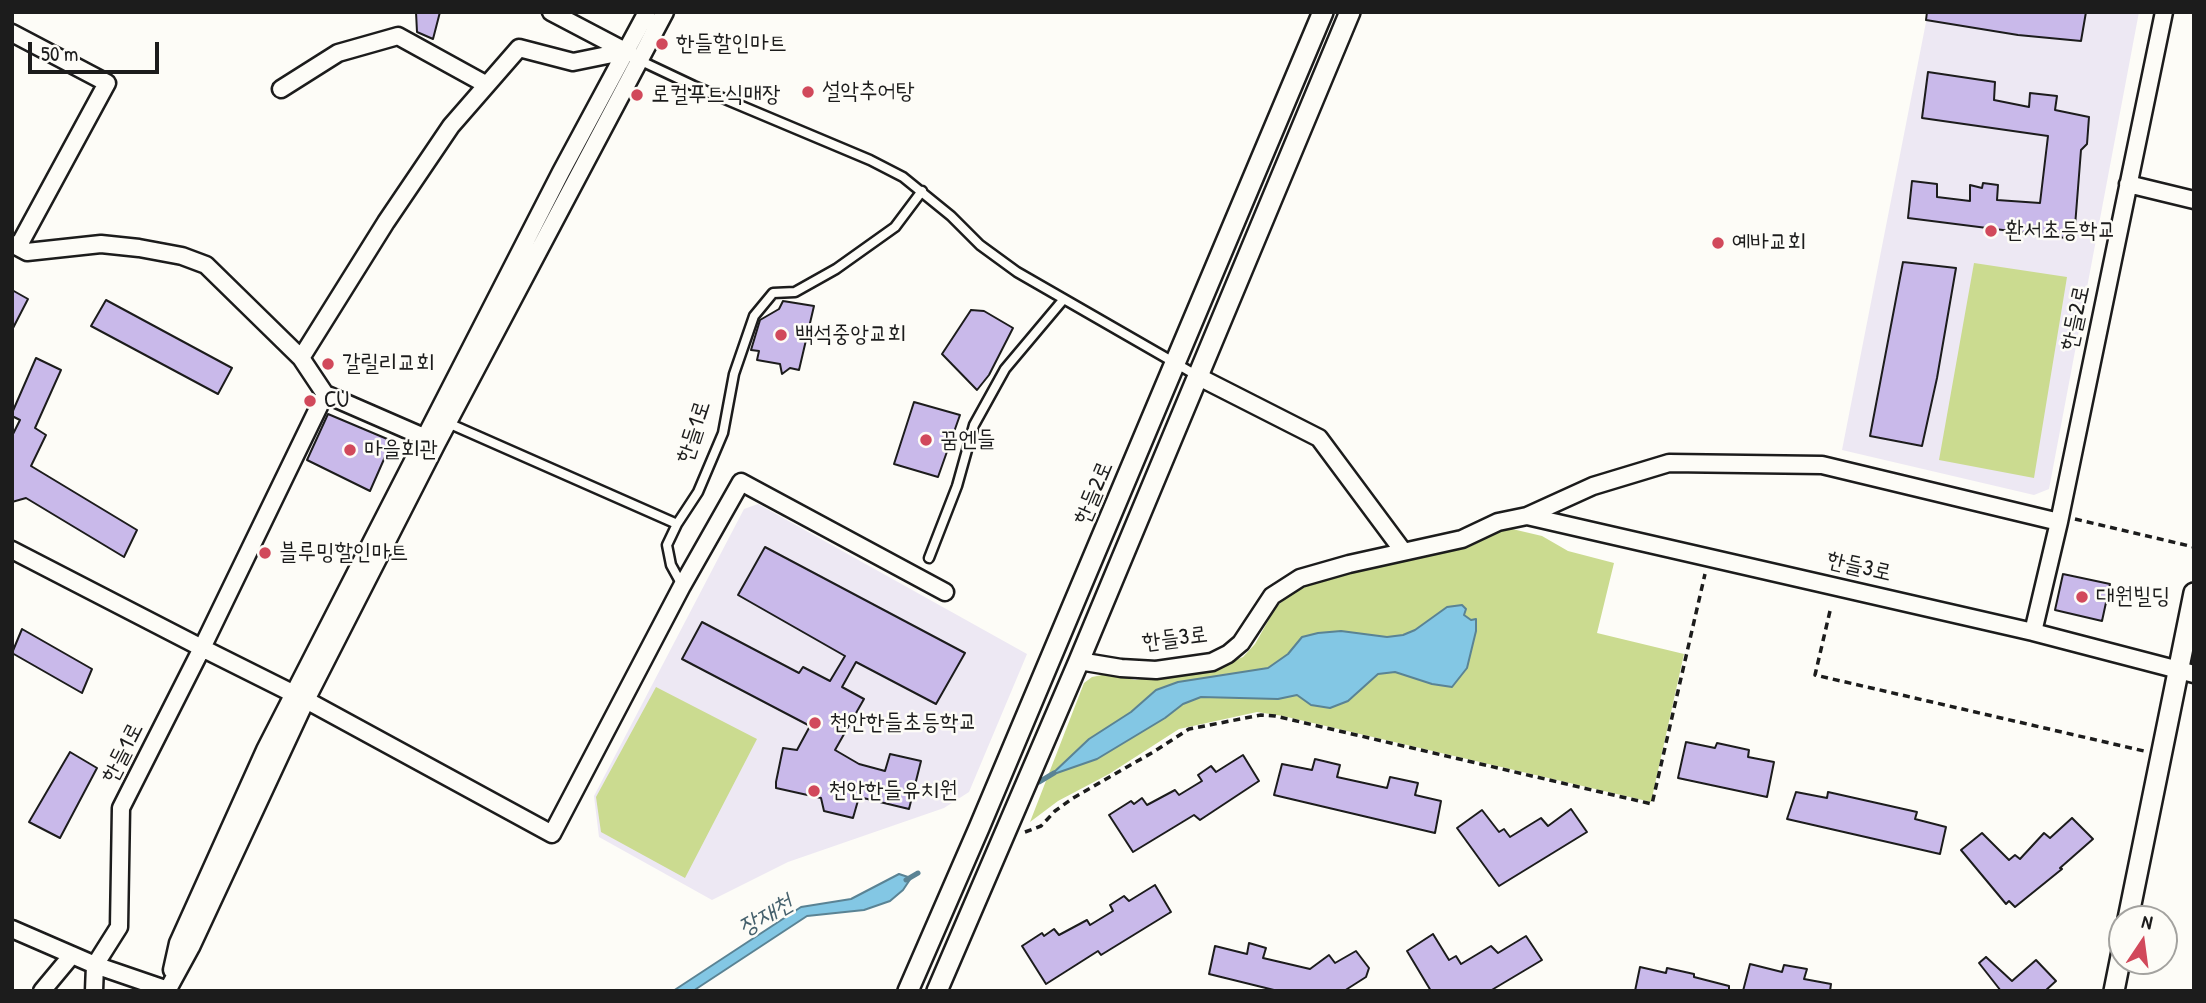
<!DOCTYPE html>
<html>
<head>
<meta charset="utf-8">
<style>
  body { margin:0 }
  #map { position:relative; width:2206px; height:1003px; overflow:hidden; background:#fdfcf7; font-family:"Patrick Hand",sans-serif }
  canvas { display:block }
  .frame { position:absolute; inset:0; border:14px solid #1c1c1c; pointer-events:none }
  .north { position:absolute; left:2108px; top:905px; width:70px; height:70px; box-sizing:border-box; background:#fdfcf7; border:2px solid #a3a29f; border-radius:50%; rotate:13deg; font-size:19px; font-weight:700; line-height:28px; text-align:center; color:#1c1c1c }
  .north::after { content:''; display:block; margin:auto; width:24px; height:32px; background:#d1495b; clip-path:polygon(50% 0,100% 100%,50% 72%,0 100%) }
  .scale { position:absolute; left:28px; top:42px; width:131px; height:32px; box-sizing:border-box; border:4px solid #1c1c1c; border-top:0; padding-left:9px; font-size:21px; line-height:24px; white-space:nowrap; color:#1c1c1c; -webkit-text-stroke:5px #fdfcf7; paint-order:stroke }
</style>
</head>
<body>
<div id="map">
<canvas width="2206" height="1003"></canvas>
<div class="frame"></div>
<div class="north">N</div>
<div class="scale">50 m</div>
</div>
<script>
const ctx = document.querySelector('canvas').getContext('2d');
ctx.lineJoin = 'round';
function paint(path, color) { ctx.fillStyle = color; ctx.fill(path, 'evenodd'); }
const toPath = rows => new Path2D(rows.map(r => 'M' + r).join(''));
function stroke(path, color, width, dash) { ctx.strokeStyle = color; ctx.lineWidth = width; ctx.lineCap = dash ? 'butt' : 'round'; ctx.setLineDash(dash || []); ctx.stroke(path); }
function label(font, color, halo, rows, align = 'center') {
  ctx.font = font + ' "Patrick Hand","Poor Story",sans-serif'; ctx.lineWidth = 5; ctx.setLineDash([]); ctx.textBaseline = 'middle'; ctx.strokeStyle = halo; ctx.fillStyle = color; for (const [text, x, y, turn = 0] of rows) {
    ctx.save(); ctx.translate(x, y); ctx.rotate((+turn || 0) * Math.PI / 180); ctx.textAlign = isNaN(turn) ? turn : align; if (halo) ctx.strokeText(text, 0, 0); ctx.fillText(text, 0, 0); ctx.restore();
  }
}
paint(toPath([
  [1928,12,2139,12,2049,489,2034,495,1842,450],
  [758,504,1027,654,969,792,944,808,788,862,712,900,599,837,594,796,744,509]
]), '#ede8f3');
paint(toPath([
  [1974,263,2067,277,2034,478,1939,460],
  [1508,528,1542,536,1568,551,1614,563,1597,633,1684,654,1651,802,1283,716,1257,712,1179,729,1109,774,1058,801,1030,822,1084,683,1092,677,1107,674,1135,680,1213,669,1243,657,1255,644,1276,607,1293,592,1316,581,1467,548],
  [656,687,757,739,685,878,601,832,596,797]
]), '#cbdb90');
const water = toPath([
  [1462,605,1466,609,1464,615,1471,620,1476,619,1476,631,1467,668,1452,687,1432,684,1395,672,1378,674,1348,701,1330,708,1311,705,1297,695,1278,699,1201,697,1183,704,1165,718,1097,759,1051,775,1089,739,1131,712,1156,690,1178,682,1268,668,1288,654,1302,637,1318,633,1341,631,1387,637,1403,635,1415,630,1447,607,1462,605],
  [899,874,911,878,903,890,890,901,864,910,807,916,693,991,673,991,801,907,851,899,899,874]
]);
paint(water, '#83c7e4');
stroke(water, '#5a8394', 2);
stroke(toPath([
  [1039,782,1054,773],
  [906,880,918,873]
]), '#5a8394', 5);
const building = toPath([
  [416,12,440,12,433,39,417,32,416,12],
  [1927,12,2086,12,2081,41,2018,35,1926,20,1927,12],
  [1928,72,1995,82,1994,100,2029,107,2030,93,2057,96,2055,110,2089,117,2087,144,2081,150,2074,239,1908,218,1912,181,1937,184,1937,197,1970,201,1970,185,1982,188,1983,183,1998,185,1997,200,2040,203,2048,136,1922,118,1928,72],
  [1903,262,1956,268,1937,378,1922,446,1870,436,1903,262],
  [12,290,28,299,12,330,12,290],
  [106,300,232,368,218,394,91,326,106,300],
  [783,301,814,306,799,370,790,368,782,374,780,364,757,360,759,351,751,350,760,320,779,309,783,301],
  [971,310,984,311,1013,328,989,375,977,390,942,354,971,310],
  [36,358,61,370,35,428,46,435,31,466,137,530,124,557,26,498,12,502,12,436,20,420,12,416,12,413,36,358],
  [914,402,960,415,938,477,894,464,914,402],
  [328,414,392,441,370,491,307,460,328,414],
  [765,547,965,653,936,704,856,662,842,687,864,699,835,750,859,764,885,771,890,754,921,761,909,809,859,797,853,818,824,811,821,798,776,788,776,782,783,748,797,750,810,726,682,659,702,622,799,673,803,667,830,681,845,656,738,595,765,547],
  [2063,574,2110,584,2102,621,2055,610,2063,574],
  [22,629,92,669,82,693,12,653,22,629],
  [1686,742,1715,748,1717,743,1749,750,1748,757,1774,762,1767,797,1678,778,1686,742],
  [70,752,97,768,60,838,29,822,70,752],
  [1243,755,1259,781,1200,820,1194,815,1133,852,1109,815,1131,801,1134,804,1142,798,1147,805,1175,790,1179,795,1202,781,1198,775,1211,766,1216,772,1243,755],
  [1315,759,1340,765,1337,777,1387,788,1390,777,1418,783,1415,795,1441,801,1435,833,1274,795,1282,764,1312,770,1315,759],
  [1796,792,1827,798,1828,792,1917,812,1915,819,1946,827,1940,854,1787,819,1796,792],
  [1571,809,1587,832,1499,886,1457,828,1482,810,1499,832,1504,829,1510,837,1541,818,1548,826,1571,809],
  [2072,818,2093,839,2060,868,2062,869,2015,907,2009,901,2006,904,1961,850,1982,833,2009,860,2015,855,2020,859,2044,833,2050,838,2072,818],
  [1155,885,1171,912,1101,955,1098,951,1046,984,1022,946,1042,933,1044,936,1054,929,1059,935,1087,920,1090,925,1113,911,1110,905,1124,896,1129,901,1155,885],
  [1433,934,1449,960,1456,956,1461,964,1491,946,1498,953,1526,936,1542,960,1490,991,1431,991,1407,951,1433,934],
  [1249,943,1266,948,1263,958,1310,969,1329,955,1335,963,1356,951,1369,968,1366,977,1344,991,1278,991,1209,974,1215,946,1247,954,1249,943],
  [1986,957,2012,981,2036,960,2056,981,2045,991,2001,991,1979,963,1986,957],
  [1750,964,1782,972,1784,965,1807,969,1804,979,1831,984,1830,991,1743,991,1750,964],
  [1640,967,1666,973,1667,968,1694,974,1694,977,1729,986,1729,991,1635,991,1640,967]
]);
paint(building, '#c9b9ea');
stroke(building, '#1c1c1c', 2);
const service = toPath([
  [639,60,694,86,870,160,903,177,951,216,980,245,1017,272,1196,375],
  [448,423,677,524,698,492,723,433,734,374,754,316,773,293,795,292,836,269,895,227,922,191],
  [677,524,667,545,671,565,682,585],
  [929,558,957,486,974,425,1005,369,1063,300]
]);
const minor = toPath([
  [551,12,629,53],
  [12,33,107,83,18,247],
  [281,89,338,53,398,36,487,85],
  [2128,184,2194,200],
  [12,244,27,252,101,244,139,248,182,256,206,265,301,358,325,394],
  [301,358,386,222,451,126,519,48,573,62,627,51],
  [1197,376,1319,438,1403,551],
  [1527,516,2033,632,2194,674],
  [12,550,202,648,325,394,433,441],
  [2033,632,2059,522,2164,12],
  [1079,661,1121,668,1156,670,1212,662,1228,654,1241,643,1272,596,1300,578,1349,564,1462,539,1498,522,1527,516,1593,486,1669,463,1822,465,2059,522],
  [12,929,95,965,168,990],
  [172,970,178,943,265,750,561,172,647,12],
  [42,991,72,955],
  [94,991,95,965,119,927,121,808,202,648,306,700,552,834,682,586,741,482,945,592],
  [167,991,191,947,306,700,437,443,665,12]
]);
const tertiary = toPath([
  [2128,919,2194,593],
  [908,991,979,828,1323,12],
  [937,991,1079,661,1350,12],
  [2114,991,2122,951]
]);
stroke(service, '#1c1c1c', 13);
stroke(minor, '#1c1c1c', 21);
stroke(tertiary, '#1c1c1c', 24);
stroke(toPath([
  [2075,519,2194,547],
  [1830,611,1815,675,2144,751],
  [1025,832,1041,826,1055,811,1073,798,1155,751,1189,729,1261,715,1275,716,1652,804,1705,574]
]), '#1c1c1c', 3.5, [7, 5]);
stroke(service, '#fdfcf7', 8);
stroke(minor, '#fdfcf7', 16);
stroke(tertiary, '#fdfcf7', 19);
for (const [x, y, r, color] of [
  [662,44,7,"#d1495b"],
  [808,92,7,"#d1495b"],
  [637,95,7,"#d1495b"],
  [1991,231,7,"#d1495b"],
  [1718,243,7,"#d1495b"],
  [781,335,7,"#d1495b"],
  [328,364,7,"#d1495b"],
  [310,401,7,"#d1495b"],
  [926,440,7,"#d1495b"],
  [350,450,7,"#d1495b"],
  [265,553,7,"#d1495b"],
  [2082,597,7,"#d1495b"],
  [815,723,7,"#d1495b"],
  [814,791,7,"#d1495b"]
]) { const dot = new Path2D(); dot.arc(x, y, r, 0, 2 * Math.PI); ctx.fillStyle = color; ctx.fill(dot); stroke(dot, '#fdfcf7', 2.5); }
label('23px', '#1c1c1c', '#fdfcf7', [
  ["한들할인마트",676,44],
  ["설악추어탕",822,92],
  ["로컬푸트식매장",651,95],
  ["환서초등학교",2005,231],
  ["예바교회",1732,243],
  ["백석중앙교회",795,335],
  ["갈릴리교회",342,364],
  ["CU",324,401],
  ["꿈엔들",940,440],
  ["마을회관",364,450],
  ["블루밍할인마트",279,553],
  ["대원빌딩",2096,597],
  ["천안한들초등학교",829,723],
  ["천안한들유치원",828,791]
], 'left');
label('23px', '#1c1c1c', '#fdfcf7', [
  ["한들2로",2076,318,-78],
  ["한들1로",694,432,-72],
  ["한들2로",1094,493,-67],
  ["한들3로",1859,567,13],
  ["한들3로",1175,639,-7],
  ["한들1로",123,753,-63]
]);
label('italic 24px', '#45606c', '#fdfcf7', [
  ["장재천",766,916,-30]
]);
</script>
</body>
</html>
